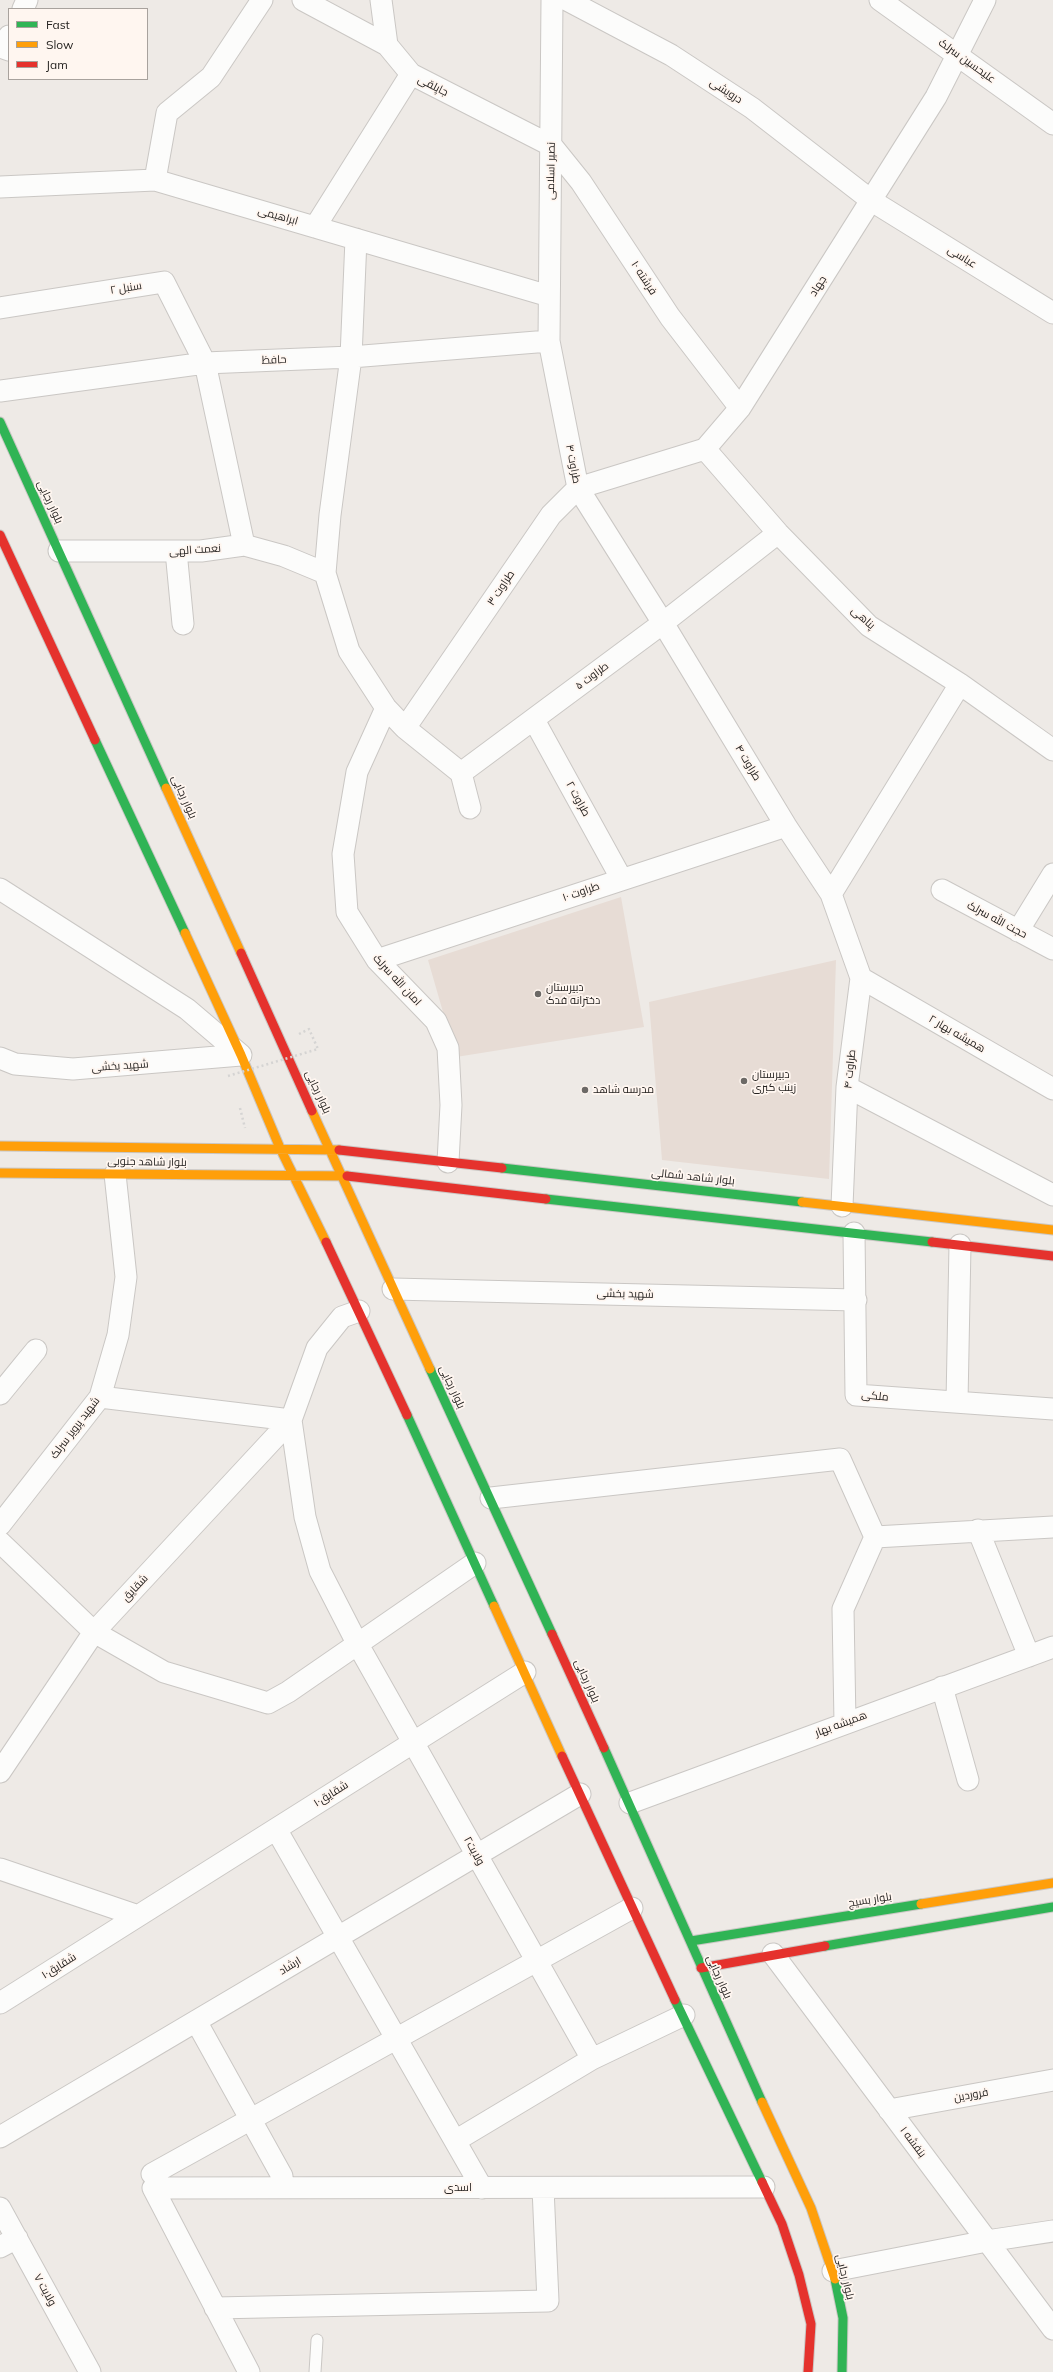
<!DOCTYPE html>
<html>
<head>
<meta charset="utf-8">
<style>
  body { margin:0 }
  #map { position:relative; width:1053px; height:2372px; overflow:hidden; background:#eeeae6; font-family:Mulish,sans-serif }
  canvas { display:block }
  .legend { position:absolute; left:8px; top:8px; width:140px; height:72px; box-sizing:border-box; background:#fff6f0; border:1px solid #a8a29d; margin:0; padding:5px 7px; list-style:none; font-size:12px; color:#262321 }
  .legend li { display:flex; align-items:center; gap:8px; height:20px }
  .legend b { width:20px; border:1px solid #a8a29d }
</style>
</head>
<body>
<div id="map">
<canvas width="1053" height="2372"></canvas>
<ul class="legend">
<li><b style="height:5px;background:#30b455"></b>Fast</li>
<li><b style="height:5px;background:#ff9f0a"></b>Slow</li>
<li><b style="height:5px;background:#e5322d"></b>Jam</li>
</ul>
</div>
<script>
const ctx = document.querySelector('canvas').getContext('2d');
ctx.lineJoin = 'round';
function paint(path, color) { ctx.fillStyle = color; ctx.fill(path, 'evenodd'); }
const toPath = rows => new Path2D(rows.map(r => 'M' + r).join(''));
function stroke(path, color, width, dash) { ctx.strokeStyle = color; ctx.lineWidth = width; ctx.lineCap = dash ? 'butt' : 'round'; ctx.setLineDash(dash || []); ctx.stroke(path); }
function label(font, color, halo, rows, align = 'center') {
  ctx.font = font + ' Mulish,Cairo,sans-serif'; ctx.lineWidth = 3.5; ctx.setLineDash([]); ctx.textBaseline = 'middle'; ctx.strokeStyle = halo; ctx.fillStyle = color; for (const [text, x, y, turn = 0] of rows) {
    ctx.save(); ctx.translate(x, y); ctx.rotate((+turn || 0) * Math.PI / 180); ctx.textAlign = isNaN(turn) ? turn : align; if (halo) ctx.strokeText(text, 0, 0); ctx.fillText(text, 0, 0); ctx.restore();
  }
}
paint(toPath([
  [621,897,644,1027,456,1057,428,960],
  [836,960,829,1179,662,1160,649,1002]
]), '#e7dcd5');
const lane = toPath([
  [315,2372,317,2340]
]);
const street = toPath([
  [303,0,387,45,411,74,552,146,581,182,670,317,740,408],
  [381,0,387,45],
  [552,0,549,341,578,488,663,623,786,826,831,894,861,978,847,1087,842,1206],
  [567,0,671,55,752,108,872,201,1053,313],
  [880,0,1053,124],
  [23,9,27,0],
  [9,36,3,48,9,50],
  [155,180,167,113,211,77,262,0],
  [0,187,155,180,549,296],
  [315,227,411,74],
  [356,239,351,357,330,515,325,573,349,651,386,708,405,728,551,515,578,488,705,449,740,408,936,97,985,0],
  [0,308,164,282,205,363,244,545],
  [0,391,205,363,351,357,549,341],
  [705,449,778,533,869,626,960,684,1053,750],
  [59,551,201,551,244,545,284,556,325,573],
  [176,551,183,624],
  [386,708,357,772,343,854,347,912,377,960,436,1021,448,1048,451,1105,448,1162],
  [534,720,621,878],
  [405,728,461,773,663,623,778,533],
  [461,773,470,808],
  [0,889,187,1009,241,1055],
  [942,890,1053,949],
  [831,894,960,684],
  [1018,931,1053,874],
  [377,960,786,826],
  [861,978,1053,1089],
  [0,1058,15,1064,73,1069,241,1055],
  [847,1087,1053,1195],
  [854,1233,856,1395,1053,1409],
  [393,1289,856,1300],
  [359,1311,342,1317,317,1348,291,1420,305,1517,320,1571,357,1643,592,2059],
  [0,1394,36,1350],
  [100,1397,291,1420],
  [957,1402,960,1245],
  [491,1498,840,1459,875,1537],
  [0,1525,100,1397,118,1335,126,1277,115,1174],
  [978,1530,1029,1656],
  [0,1542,94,1632,164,1672,268,1703,288,1692,475,1563],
  [942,1687,968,1780],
  [845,1723,843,1609,875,1537,1053,1527],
  [0,1772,94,1632,291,1420],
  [630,1803,1053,1647],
  [276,1829,482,2188],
  [0,1869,138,1916],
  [773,1954,1053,2329],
  [0,2003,525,1672],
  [196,2021,282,2176],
  [889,2110,1053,2080],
  [0,2137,580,1794],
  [455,2141,592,2059,684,2015],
  [152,2174,632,1908],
  [0,2208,90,2372],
  [0,2247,17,2238],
  [833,2271,987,2241,1053,2231],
  [215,2308,548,2301,543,2188],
  [249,2372,153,2188,764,2187]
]);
const fast = toPath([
  [0,422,166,788],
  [95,740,185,933],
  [502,1168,802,1202],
  [546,1199,932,1242],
  [430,1369,552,1634],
  [407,1415,494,1606],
  [604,1748,762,2102],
  [691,1941,921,1904],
  [825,1946,1053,1907],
  [675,2000,762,2182],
  [835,2279,843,2318,842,2372]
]);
const slow = toPath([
  [166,788,241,953],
  [185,933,241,1055,280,1148,326,1242],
  [312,1111,430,1369],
  [0,1146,339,1150],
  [0,1173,347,1176],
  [802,1202,1053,1230],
  [494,1606,562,1756],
  [921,1904,1053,1883],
  [762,2102,811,2208,835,2279]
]);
const jam = toPath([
  [0,535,95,740],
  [241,953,312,1111],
  [339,1150,502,1168],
  [347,1176,546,1199],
  [326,1242,407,1415],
  [932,1242,1053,1256],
  [552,1634,604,1748],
  [562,1756,675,2000],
  [701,1968,825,1946],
  [762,2182,782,2224,799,2275,811,2324,808,2372]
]);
stroke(lane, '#cac7c4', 13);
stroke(street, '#cac7c4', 23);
stroke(fast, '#cac7c4', 11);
stroke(slow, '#cac7c4', 11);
stroke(jam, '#cac7c4', 11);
stroke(toPath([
  [299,1034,309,1029,318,1049],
  [240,1108,245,1128]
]), '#d5d4d3', 2.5, [2, 3]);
stroke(lane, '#fcfcfb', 11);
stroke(street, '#fcfcfb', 21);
stroke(fast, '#30b455', 9);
stroke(slow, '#ff9f0a', 9);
stroke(jam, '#e5322d', 9);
stroke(toPath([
  [228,1076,318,1049]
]), '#d5d4d3', 2.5, [2, 3]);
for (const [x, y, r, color] of [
  [538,994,4,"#6c6966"],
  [744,1081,4,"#6c6966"],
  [585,1090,4,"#6c6966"]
]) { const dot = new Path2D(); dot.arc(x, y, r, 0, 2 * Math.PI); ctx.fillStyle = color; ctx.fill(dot); stroke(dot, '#fff6f0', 1.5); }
label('11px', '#262321', '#fff6f0', [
  ["علیحسین سرلک",967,61,36],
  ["جاپلقی",433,86,27],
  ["درویشی",726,91,33],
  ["نصیر اسلامی",551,171,-89],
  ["ابراهیمی",278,216,16],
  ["عباسی",962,257,32],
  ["فرشته ۱۰",644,278,57],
  ["جهاد",818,286,-58],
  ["سنبل ۲",126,288,-9],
  ["حافظ",274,360,-2],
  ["طراوت ۴",573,464,79],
  ["بلوار رجایی",50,502,65],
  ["نعمت الهی",195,550,-4],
  ["طراوت ۳",501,588,-56],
  ["پناهی",863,618,42],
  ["طراوت ۵",592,676,-37],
  ["طراوت ۴",748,763,59],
  ["بلوار رجایی",184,797,66],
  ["طراوت ۲",578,799,61],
  ["طراوت ۱۰",581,892,-19],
  ["حجت الله سرلک",997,920,28],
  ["امان الله سرلک",397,980,47],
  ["همیشه بهار ۲",957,1034,30],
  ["شهید بخشی",120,1066,-4],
  ["طراوت ۴",850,1069,-84],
  ["بلوار رجایی",318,1092,65],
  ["بلوار شاهد جنوبی",147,1162,1],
  ["بلوار شاهد شمالی",693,1177,6],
  ["شهید بخشی",625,1294,1],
  ["بلوار رجایی",452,1387,65],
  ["ملکی",875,1396,6],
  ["شهید پرویز سرلک",75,1428,-53],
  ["شقایق",135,1588,-47],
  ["بلوار رجایی",587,1681,66],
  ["همیشه بهار",841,1724,-20],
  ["شقایق۱۰",331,1794,-32],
  ["ولایت۲",474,1851,61],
  ["بلوار بسیج",870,1900,-9],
  ["شقایق۱۰",59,1966,-32],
  ["ارشاد",290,1966,-31],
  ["بلوار رجایی",719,1977,66],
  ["فروردین",971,2095,-10],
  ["بنفشه ۱",913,2142,53],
  ["اسدی",458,2188],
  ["بلوار رجایی",845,2277,76],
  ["ولایت ۷",45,2290,61]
]);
label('11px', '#262321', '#fff6f0', [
  ["دبیرستان",546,988],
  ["دخترانه فدک",546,1001],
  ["دبیرستان",752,1075],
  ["زینب کبری",752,1088],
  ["مدرسه شاهد",593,1090]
], 'left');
</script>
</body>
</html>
